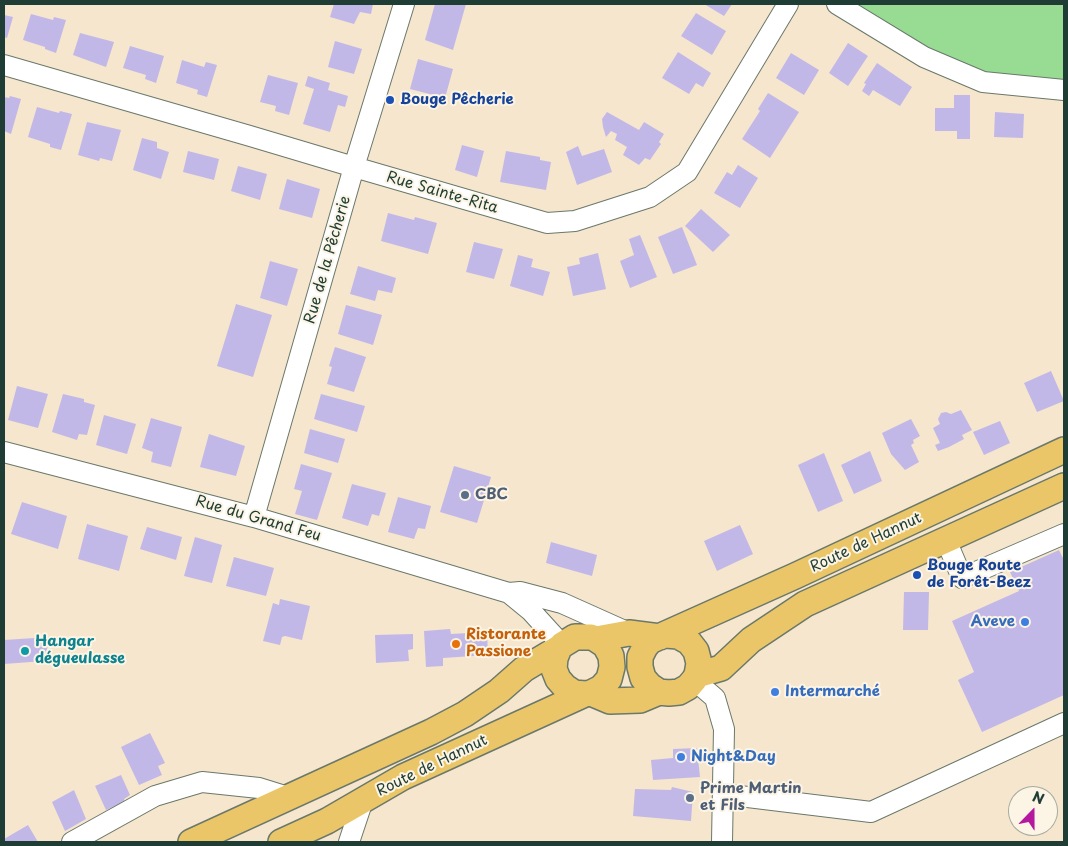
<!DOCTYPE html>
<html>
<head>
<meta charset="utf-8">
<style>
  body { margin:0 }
  #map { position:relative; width:1068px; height:846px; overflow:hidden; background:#f5e6cd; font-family:"Playpen Sans",sans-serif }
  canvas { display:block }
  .frame { position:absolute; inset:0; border:5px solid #1f3d34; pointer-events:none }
  .north { position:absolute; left:1008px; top:786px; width:50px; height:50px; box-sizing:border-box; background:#fcf5e5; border:1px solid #a4ab9e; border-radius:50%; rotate:22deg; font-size:14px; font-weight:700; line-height:20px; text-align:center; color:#1f3d34 }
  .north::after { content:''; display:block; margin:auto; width:18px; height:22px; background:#b5179e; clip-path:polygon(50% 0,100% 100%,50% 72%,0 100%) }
</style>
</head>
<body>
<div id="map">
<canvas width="1068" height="846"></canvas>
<div class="frame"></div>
<div class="north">N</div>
</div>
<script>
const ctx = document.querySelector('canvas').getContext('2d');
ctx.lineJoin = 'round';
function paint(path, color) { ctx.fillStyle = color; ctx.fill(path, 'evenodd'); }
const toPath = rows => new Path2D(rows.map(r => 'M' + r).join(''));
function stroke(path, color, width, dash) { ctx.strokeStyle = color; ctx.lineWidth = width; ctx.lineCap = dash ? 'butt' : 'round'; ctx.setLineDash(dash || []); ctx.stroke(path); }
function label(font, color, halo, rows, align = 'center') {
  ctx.font = font + ' "Playpen Sans",sans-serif'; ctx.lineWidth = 4; ctx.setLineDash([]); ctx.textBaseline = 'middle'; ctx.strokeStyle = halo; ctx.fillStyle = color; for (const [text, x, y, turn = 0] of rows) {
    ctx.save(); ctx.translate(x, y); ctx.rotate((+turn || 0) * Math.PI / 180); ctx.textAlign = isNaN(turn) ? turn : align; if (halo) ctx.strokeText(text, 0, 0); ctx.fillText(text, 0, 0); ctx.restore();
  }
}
paint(toPath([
  [845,4,1064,4,1064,83,1006,78,957,66]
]), '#98dc94');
paint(toPath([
  [334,4,373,4,371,14,360,12,354,24,330,17],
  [435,4,466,4,453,50,425,40],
  [704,4,732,4,724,16],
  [696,13,726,31,712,55,681,36],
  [31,14,53,20,54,17,66,20,56,53,45,49,45,47,23,40],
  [4,15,13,17,7,38,4,37],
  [80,33,114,42,106,67,73,55],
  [335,41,362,49,354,74,328,67],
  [848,43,868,56,848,86,829,73],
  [130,46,164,56,156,83,145,79,146,75,123,68],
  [678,52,711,73,703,87,696,83,689,94,662,78],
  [791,53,819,70,804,95,776,78],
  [418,59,453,69,445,98,410,89],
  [182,60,204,67,206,62,217,65,207,97,197,94,198,90,176,83],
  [877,63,912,87,900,106,873,90,869,96,862,91,866,84,864,83],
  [268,75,298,83,289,115,275,111,276,106,260,102],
  [308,76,330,83,328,90,348,96,345,107,338,105,330,132,303,124,314,89,305,86],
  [768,93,799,112,770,158,742,139,760,111,758,109],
  [954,95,970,95,970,139,957,139,957,131,935,131,935,108,954,108],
  [10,96,21,99,11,134,4,131,4,97,9,98],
  [37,107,59,113,60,111,72,114,61,150,50,147,50,144,28,137],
  [607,112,639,130,644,122,664,134,659,142,661,144,650,160,645,158,639,165,623,155,627,147,615,140,617,134,611,131,606,137,603,127,602,119],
  [995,112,1024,114,1023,138,994,137],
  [87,122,121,130,112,161,100,158,99,161,78,155],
  [142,138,157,142,157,148,169,152,161,179,133,170],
  [462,145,484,151,477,177,455,170],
  [578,146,582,156,604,149,612,172,577,185,566,152],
  [188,151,219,159,214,180,183,172],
  [506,151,540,157,540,160,551,162,546,190,500,182],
  [738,165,758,178,740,208,714,193,727,172,732,175],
  [238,166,267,174,260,200,231,191],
  [287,179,320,189,312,218,279,209],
  [701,209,730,235,713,252,685,226],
  [388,213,414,220,415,217,437,223,428,254,381,241],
  [682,227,697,265,673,274,658,237],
  [640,235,657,277,630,288,620,261,634,255,629,239],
  [474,242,503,249,494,279,466,272],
  [598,253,606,289,573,296,567,267,580,264,579,258],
  [518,255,533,259,531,267,550,272,543,296,510,286],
  [270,261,298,269,287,306,260,298],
  [358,266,396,278,392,293,378,290,375,301,350,294],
  [236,304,272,315,253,377,217,366],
  [346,305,382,315,373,345,338,334],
  [335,347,366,357,354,392,327,384,332,367,329,366],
  [1051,371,1064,401,1037,412,1024,383],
  [17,386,48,394,38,428,8,420],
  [63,394,84,399,84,402,95,405,87,435,79,434,77,440,52,432],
  [321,394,365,406,357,432,314,419],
  [961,410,972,430,962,435,964,439,949,447,938,451,935,445,940,443,933,428,940,424,938,419,941,413,946,412,951,414],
  [104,415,136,424,127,454,96,445],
  [151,418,182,427,171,467,151,462,153,452,142,448],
  [911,419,920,436,913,440,914,443,911,445,919,462,905,470,891,454,882,433],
  [1000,421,1010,443,984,455,973,432],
  [310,429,345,439,338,463,304,453],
  [209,434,245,446,236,476,200,467],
  [870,451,882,481,854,494,841,465],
  [824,453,843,501,818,512,798,465],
  [301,464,332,473,317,520,295,514,302,491,294,489],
  [454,466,491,477,477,523,440,512],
  [352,484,386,493,379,516,372,514,368,526,342,518],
  [398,497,431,506,425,529,418,528,414,539,388,532],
  [22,502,67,516,58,549,11,534],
  [87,524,128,536,119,571,78,559],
  [740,525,753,554,717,571,704,541],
  [147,527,182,537,176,560,140,549],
  [195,537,222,545,212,583,184,576],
  [551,542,597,555,592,576,546,563],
  [1059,550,1064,560,1064,695,982,732,958,680,974,672,952,621,1019,591,1010,572],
  [234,557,274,568,266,596,226,586],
  [904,592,929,592,928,630,903,630],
  [280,599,310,606,302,640,285,636,282,637,280,645,263,641,273,603,279,605],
  [450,629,451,634,487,632,488,655,443,658,443,666,426,667,424,631],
  [413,634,413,649,408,650,409,661,376,663,375,635],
  [50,637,44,661,4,664,4,640],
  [150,733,165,763,158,766,162,775,139,785,121,747],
  [697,748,700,777,653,780,651,760,673,758,673,749],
  [121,775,130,795,124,799,125,802,106,810,95,786],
  [672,787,693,792,691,821,633,816,635,789,671,790],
  [74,790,86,819,65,831,52,802],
  [28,825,38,842,4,842,4,839]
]), '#c2b8e8');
const minor = toPath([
  [837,4,924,57,983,82,1064,90],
  [4,65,250,136,354,167,547,223,575,221,650,197,687,172,788,4],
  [4,452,254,517,509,593,531,611,562,645],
  [254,517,354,167,404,4],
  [946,540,962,578,1064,534],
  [509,593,520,592,562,603,629,633],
  [694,680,715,698,724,729,722,842],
  [723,794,871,812,1064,723],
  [72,842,155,796,202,782,259,788,288,797],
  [349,842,363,800]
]);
const major = toPath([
  [666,635,678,636,689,642,696,651,699,663,697,675,694,680,688,687,679,692,669,693,659,692,650,686,643,678,640,667,640,657,645,647,650,641,795,576,1064,450],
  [596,639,629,633,660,637],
  [697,675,721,668,751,640,805,604,1064,486],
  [591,693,610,701,640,700,659,692],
  [191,842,431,732,465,714,499,691,524,669,559,648],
  [281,842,327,821,403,777,585,694,591,693,601,688,609,679,612,667,611,656,605,645,596,639,591,637,575,637,562,645,559,648,555,658,554,669,558,679,565,687,574,693,585,694]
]);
stroke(minor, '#6a786a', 22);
stroke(major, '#6a786a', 28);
stroke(minor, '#fff', 20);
stroke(major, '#ebc669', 25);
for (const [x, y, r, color] of [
  [390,100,5,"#1a4fb4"],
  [465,495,5,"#5c6f8a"],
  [917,575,5,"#1a4fb4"],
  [1025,622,5,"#3f7fe0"],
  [456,644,5,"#e8710a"],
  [25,651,5,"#0f9aa8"],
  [775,692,5,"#3f7fe0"],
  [681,757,5,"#3f7fe0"],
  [690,798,5,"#5c6f8a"]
]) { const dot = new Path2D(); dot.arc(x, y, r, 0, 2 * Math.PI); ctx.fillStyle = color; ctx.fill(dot); stroke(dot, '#fcf5e5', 2); }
label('bold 15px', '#164399', '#fcf5e5', [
  ["Bouge Pêcherie",400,100],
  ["Bouge Route",927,566],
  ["de Forêt-Beez",927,583]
], 'left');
label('15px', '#1f3d34', '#fcf5e5', [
  ["Rue Sainte-Rita",442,193,16],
  ["Rue de la Pêcherie",328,260,-74],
  ["Rue du Grand Feu",258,519,16],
  ["Route de Hannut",866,543,-25],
  ["Route de Hannut",432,766,-26]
]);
label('bold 15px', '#4e5e75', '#fcf5e5', [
  ["CBC",475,495],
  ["Prime Martin",700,789],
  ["et Fils",700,806]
], 'left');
label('bold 15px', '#366cbe', '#fcf5e5', [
  ["Aveve",1015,622,"right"],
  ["Intermarché",785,692],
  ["Night&Day",691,757]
], 'left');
label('bold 15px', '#c56008', '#fcf5e5', [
  ["Ristorante",466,635],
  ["Passione",466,652]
], 'left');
label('bold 15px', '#0d838f', '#fcf5e5', [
  ["Hangar",35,642],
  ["dégueulasse",35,659]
], 'left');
</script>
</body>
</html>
